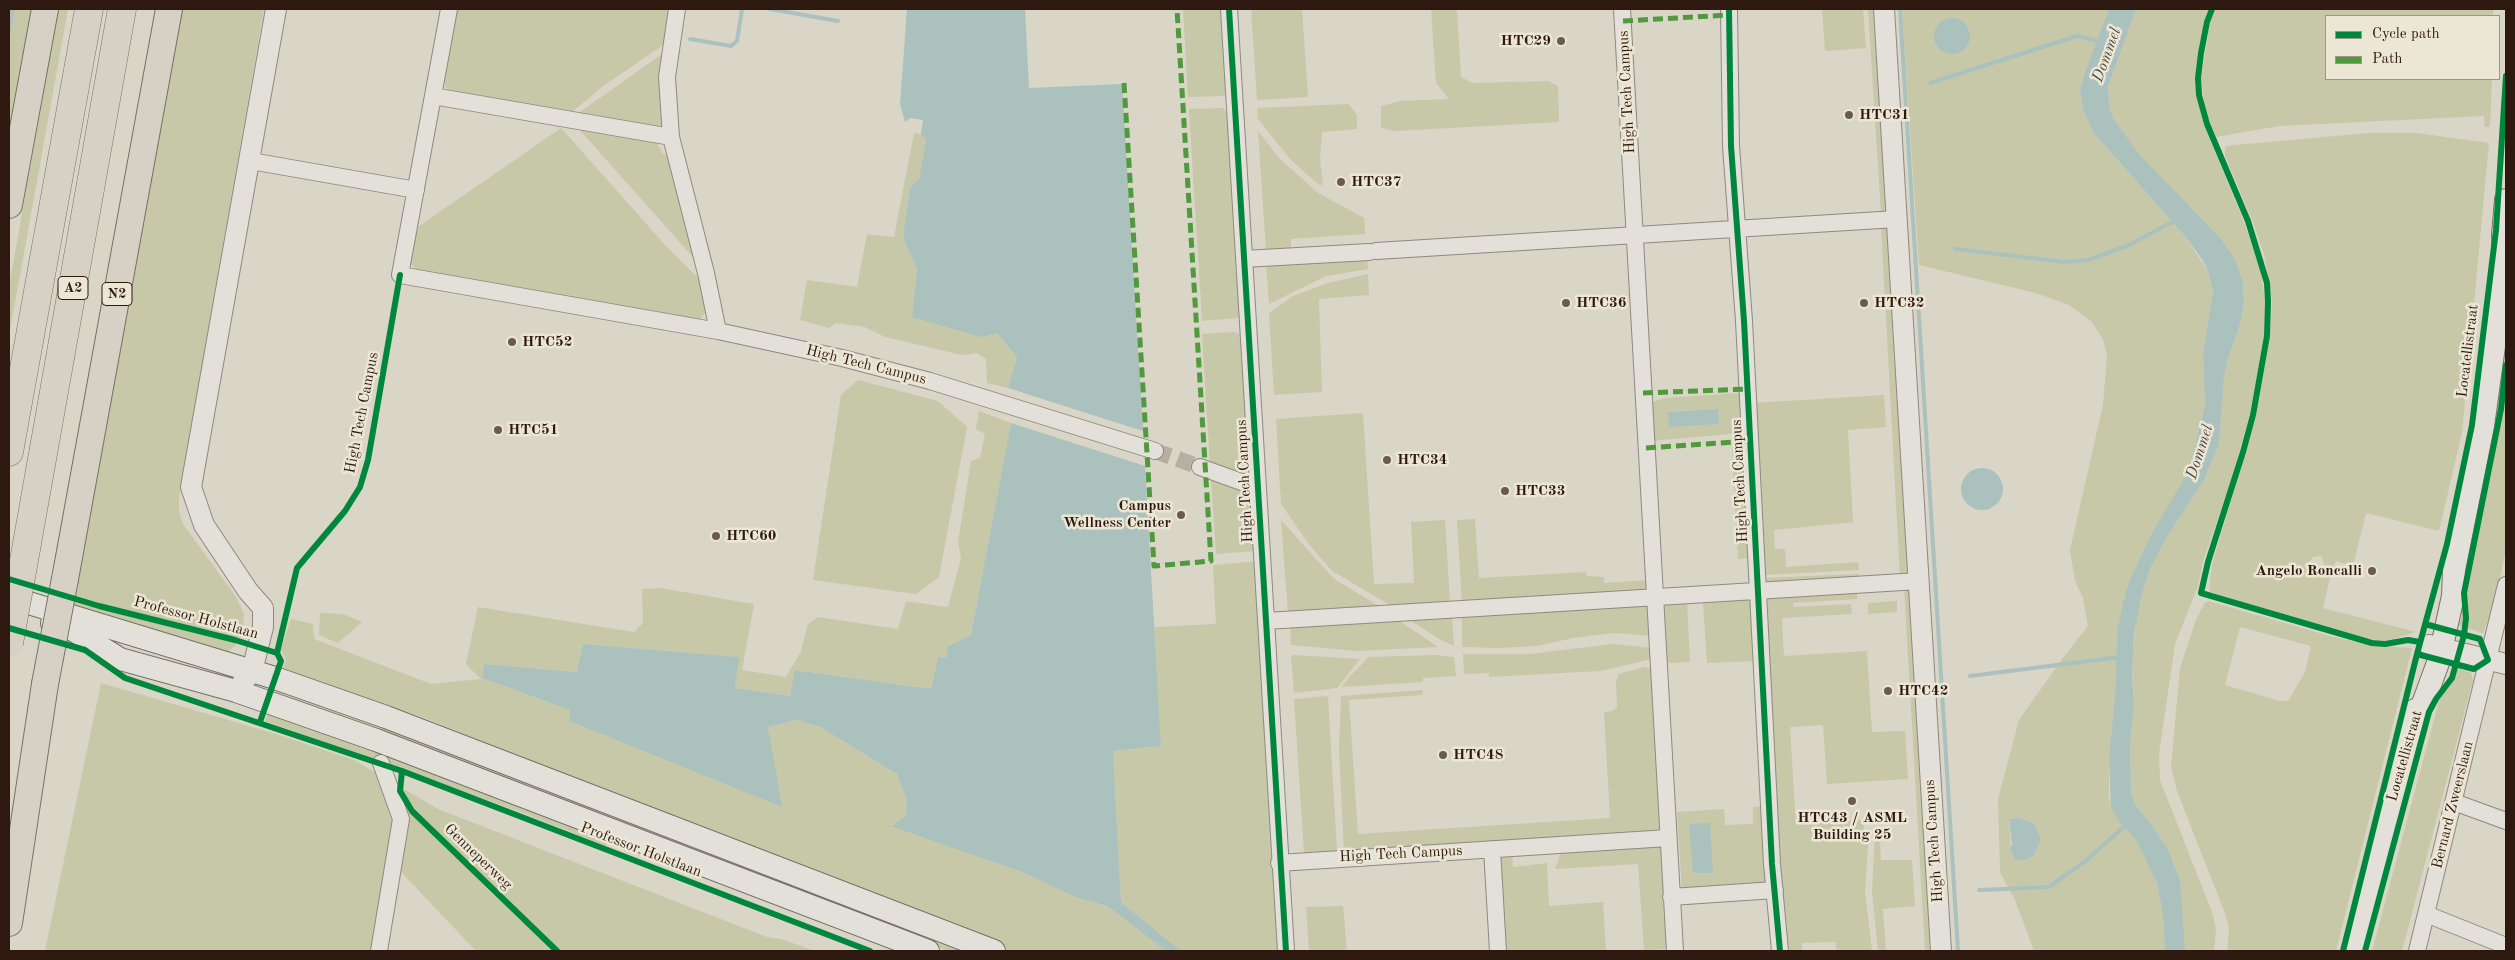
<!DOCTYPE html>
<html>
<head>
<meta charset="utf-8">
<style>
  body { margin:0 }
  #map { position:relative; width:2515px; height:960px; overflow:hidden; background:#d9d5c7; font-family:"Old Standard TT",serif }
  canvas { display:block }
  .frame { position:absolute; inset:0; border:10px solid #2e1910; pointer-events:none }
  .legend { position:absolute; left:2325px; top:15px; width:175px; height:65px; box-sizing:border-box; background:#ece6d5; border:1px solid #a09486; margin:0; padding:6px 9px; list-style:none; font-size:15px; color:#2e1910 }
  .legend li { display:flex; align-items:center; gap:10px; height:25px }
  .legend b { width:25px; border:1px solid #a09486 }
</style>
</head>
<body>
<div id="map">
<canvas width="2515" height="960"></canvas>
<div class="frame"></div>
<ul class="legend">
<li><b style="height:6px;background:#00873e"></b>Cycle path</li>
<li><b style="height:6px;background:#50993c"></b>Path</li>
</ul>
</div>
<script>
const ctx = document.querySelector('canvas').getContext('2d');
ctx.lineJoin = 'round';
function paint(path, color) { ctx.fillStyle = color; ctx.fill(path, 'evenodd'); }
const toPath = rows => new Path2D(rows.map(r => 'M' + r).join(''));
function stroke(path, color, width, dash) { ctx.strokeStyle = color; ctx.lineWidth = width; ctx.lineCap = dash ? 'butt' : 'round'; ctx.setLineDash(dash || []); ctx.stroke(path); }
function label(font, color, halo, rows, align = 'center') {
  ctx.font = font + ' "Old Standard TT",serif'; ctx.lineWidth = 5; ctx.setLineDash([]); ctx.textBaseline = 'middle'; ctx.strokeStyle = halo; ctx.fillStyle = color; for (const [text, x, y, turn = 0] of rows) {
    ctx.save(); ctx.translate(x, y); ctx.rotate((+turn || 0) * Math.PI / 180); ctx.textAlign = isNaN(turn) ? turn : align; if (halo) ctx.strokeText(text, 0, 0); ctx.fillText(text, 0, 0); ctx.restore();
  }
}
paint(toPath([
  [9,9,33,9,9,128],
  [59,9,68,9,9,336,9,286],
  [176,9,264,9,179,497,179,511,183,524,236,597,244,614,242,635,235,646,226,653,69,612],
  [456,9,667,9,667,12,672,13,666,43,602,87,571,113,451,92,445,86,444,78],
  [1183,9,1223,9,1228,92,1224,96,1188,97],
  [1251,9,1302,9,1308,97,1257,100],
  [1431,9,1457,9,1461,77,1473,83,1548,81,1558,86,1559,122,1395,131,1381,128,1381,106,1400,101,1449,99,1436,83],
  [1822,9,1863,9,1866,48,1825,51],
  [1868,9,1878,9,1887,211,1881,214],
  [1902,9,2109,9,2085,72,2080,90,2083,109,2093,132,2183,234,2208,271,2213,291,2203,353,2205,405,2189,471,2128,584,2117,632,2115,696,2109,758,2109,799,2118,820,2136,840,2157,883,2163,915,2165,951,2034,951,2015,900,2000,872,1998,799,2019,720,2062,659,2088,626,2083,598,2075,581,2070,550,2103,405,2107,356,2103,339,2091,321,2069,305,2036,293,1919,265],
  [1949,18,1964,23,1970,31,1935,32,1940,23],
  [2019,818,2034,823,2039,845,2034,852,2013,854,2011,851,2009,819],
  [2136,9,2209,9,2204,22,2198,53,2195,78,2197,96,2204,125,2244,222,2261,272,2265,302,2264,335,2250,413,2231,481,2203,561,2198,586,2175,644,2159,754,2160,780,2212,912,2216,929,2214,951,2185,951,2174,864,2153,827,2135,804,2131,793,2130,746,2134,705,2132,664,2136,621,2141,597,2151,567,2167,537,2204,480,2219,444,2224,377,2228,358,2239,328,2244,304,2243,282,2236,261,2208,226,2137,153,2113,118,2109,106,2108,87],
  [2215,9,2493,9,2493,16,2326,16,2326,79,2492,79,2490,127,2485,127,2484,116,2279,126,2216,137,2206,113,2201,79,2210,23],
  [665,52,664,122,660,126,653,128,577,114],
  [1349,104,1357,115,1357,129,1322,132,1320,160,1323,185,1318,184,1290,159,1258,119,1257,108],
  [1223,108,1229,116,1241,314,1238,318,1202,321,1189,109],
  [577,127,656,141,663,154,674,157,696,257,692,256],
  [561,128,665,245,702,282,707,310,699,321,418,272,410,262,415,229],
  [1258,131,1280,159,1318,193,1364,218,1365,234,1291,239,1291,250,1266,251],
  [914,133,921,134,926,140,919,179,910,187,903,238,917,269,912,316,997,333,1017,357,1008,388,987,383,986,359,976,353,962,355,885,337,865,327,836,323,829,328,800,320,807,280,857,287,867,234,894,237],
  [2369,133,2416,133,2489,143,2462,432,2439,531,2366,513,2353,566,2336,561,2333,569,2325,566,2321,556,2313,557,2309,563,2314,572,2323,571,2331,574,2323,608,2416,632,2390,640,2377,640,2340,632,2211,592,2209,590,2212,565,2256,416,2270,337,2272,303,2265,258,2255,227,2225,156,2225,149,2226,146,2246,144],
  [1881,226,1890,231,1911,570,1900,578],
  [1367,256,1368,269,1326,276,1269,304,1266,262],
  [1368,274,1369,295,1319,299,1322,392,1274,395,1269,313,1293,296,1328,283],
  [2506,310,2506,550,2493,609,2483,633,2452,623],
  [1233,332,1240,334,1242,338,1249,467,1244,474,1210,464,1202,334],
  [858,380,938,401,967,427,939,577,916,594,813,580,841,395],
  [1740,393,1740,433,1651,441,1650,403,1665,398],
  [1718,409,1719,424,1669,426,1668,412],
  [1884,395,1886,427,1848,430,1853,522,1774,530,1775,549,1785,549,1786,567,1858,562,1859,570,1763,575,1754,403],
  [979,411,1011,423,971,635,948,646,946,658,938,657,931,689,796,670,790,696,735,688,738,657,583,644,578,672,484,664,482,678,570,710,781,806,768,727,796,720,820,727,897,774,907,801,906,816,891,825,1022,872,1075,897,1107,906,1166,951,1010,951,550,774,524,758,422,717,283,670,286,660,281,649,291,619,313,624,314,639,431,684,481,679,466,664,478,607,634,632,643,623,642,589,660,588,754,604,742,670,786,677,801,651,808,624,818,617,898,629,906,601,948,607,961,558,958,542,971,461,980,458,985,434,976,429],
  [1363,413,1374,584,1414,583,1411,522,1445,520,1450,603,1392,606,1332,571,1308,543,1281,504,1276,419],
  [1732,448,1744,457,1750,558,1738,559],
  [1211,478,1246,492,1250,497,1255,551,1216,554],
  [1475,519,1479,578,1586,572,1587,576,1604,577,1604,583,1649,580,1646,592,1462,605,1457,520],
  [1281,520,1334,579,1382,608,1288,613],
  [1259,561,1279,951,1181,951,1121,902,1113,751,1161,746,1154,627,1216,624,1213,565],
  [1859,574,1858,581,1762,586,1762,578],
  [1904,587,1913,591,1935,951,1925,951],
  [1857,590,1857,599,1793,603,1794,607,1851,604,1852,614,1782,618,1784,656,1867,651,1872,732,1905,731,1908,779,1827,784,1823,725,1790,727,1796,824,1863,820,1864,830,1869,830,1865,892,1872,951,1837,951,1835,942,1802,943,1802,951,1786,951,1764,597],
  [1753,599,1756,661,1707,663,1703,603],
  [1687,601,1690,662,1667,663,1664,602],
  [1897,601,1897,612,1868,614,1868,603],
  [2208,601,2330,636,2369,645,2412,648,2336,951,2227,951,2229,929,2226,916,2177,791,2171,767,2180,668,2196,620,2204,604],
  [2240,627,2311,646,2305,672,2288,701,2280,701,2225,685],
  [1641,603,1651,607,1652,636,1615,633,1573,638,1537,646,1499,648,1462,647,1462,615],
  [320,613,343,614,362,622,338,643,319,635],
  [1452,618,1454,646,1439,639,1408,619],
  [1398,620,1438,647,1357,651,1291,645,1290,626],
  [1612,644,1652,648,1652,659,1601,671,1489,677,1489,673,1464,674,1463,654,1529,654],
  [1295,655,1360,659,1337,688,1294,693,1291,656],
  [1437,655,1454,657,1456,676,1423,678,1423,682,1342,687,1349,677,1369,657],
  [1644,667,1654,670,1664,829,1656,833,1344,851,1339,751,1341,696,1423,690,1422,695,1349,700,1358,834,1610,818,1604,712,1612,711,1617,708,1616,681,1619,674],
  [2458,668,2471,673,2473,680,2402,951,2372,951,2439,701,2451,685],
  [101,683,273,733,354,760,438,809,767,937,781,939,815,951,476,951,402,873,394,836,377,951,45,951],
  [275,688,382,724,975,951,948,951,512,784,273,696],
  [1328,696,1337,852,1304,853,1294,699],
  [269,710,608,837,606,846,518,811,265,721],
  [1764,806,1769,885,1682,890,1677,812,1724,809,1725,825,1753,824,1753,807],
  [1875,830,1879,830,1881,860,1912,860,1915,906,1883,909,1886,951,1878,951,1872,893],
  [1662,846,1668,949,1644,950,1638,864,1555,869,1561,852],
  [1512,853,1513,867,1547,863,1549,906,1603,902,1606,951,1502,951,1500,855],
  [1343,906,1347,951,1309,951,1306,907]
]), '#c7c8a8');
paint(toPath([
  [907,9,1025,9,1029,88,1122,84,1143,431,1008,388,1017,357,997,333,981,337,912,317,917,269,903,238,910,187,919,179,926,140,921,134,923,120,910,118,905,122,900,104],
  [2109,9,2136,9,2108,87,2109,106,2113,118,2138,153,2221,239,2236,261,2243,282,2244,304,2239,328,2228,358,2224,377,2219,444,2204,480,2167,537,2151,567,2141,597,2134,635,2132,674,2134,705,2130,746,2131,793,2135,804,2153,827,2167,848,2180,880,2185,951,2165,951,2163,915,2157,883,2136,840,2118,820,2111,807,2109,758,2115,696,2117,632,2121,612,2128,584,2152,533,2189,471,2205,405,2203,353,2213,291,2208,271,2202,259,2183,234,2093,132,2083,109,2080,90,2085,72],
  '1934 36a18 18 0 1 1 36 0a18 18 0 1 1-36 0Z',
  [1718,409,1719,424,1669,427,1668,412],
  [1011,423,1145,466,1161,746,1113,751,1121,902,1181,951,1166,951,1107,906,1075,897,1022,872,891,826,906,816,907,801,897,774,820,727,796,720,768,727,782,807,570,721,570,710,482,678,484,664,577,672,583,644,739,657,735,688,790,696,795,670,931,689,938,657,946,658,948,646,971,635],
  '1961 489a21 21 0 1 1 42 0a21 21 0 1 1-42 0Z',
  [2019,818,2034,823,2041,840,2033,856,2024,860,2015,860,2010,848,2012,845,2009,819],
  [1710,823,1713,873,1693,873,1689,824]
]), '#aac1be');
stroke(toPath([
  [770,9,838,21],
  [1900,9,1958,951],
  [9,30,13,9],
  [690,39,731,46,737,41,742,9],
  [1930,83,2077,36,2102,42],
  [1955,249,2065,262,2088,260,2127,246,2176,220],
  [1970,676,2121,657],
  [1979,890,2049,887,2087,860,2127,824]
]), '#aac1be', 4);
stroke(toPath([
  [1155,451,1200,467]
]), '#b7afa2', 16, [16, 8]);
const minor = toPath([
  [449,9,400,275,718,331,842,358,930,381,1155,451],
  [677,9,667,77,671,137,706,273,718,331],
  [1229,9,1286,951],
  [1622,9,1675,951],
  [1729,9,1731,146,1744,321,1772,864,1780,951],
  [433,96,671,137],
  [251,161,416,190],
  [1376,251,1897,219],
  [1244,259,1369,252],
  [1200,467,1258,488],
  [1266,621,1919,581],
  [2454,802,2506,821],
  [1492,849,1498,951],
  [1279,863,1668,838],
  [1671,897,1775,890],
  [2426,914,2506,946],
  [379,951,401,819,381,763],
  [2417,951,2506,585]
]);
const tertiary = toPath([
  [1884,9,1941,951],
  [2429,645,2506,664],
  [236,691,252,671,263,627,263,608,248,591,204,525,191,487,276,9]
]);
const secondary = toPath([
  [2505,265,2503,235,2506,200],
  [9,597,275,678,386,717,994,951],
  [52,623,73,630,120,659,236,691,376,740,928,951],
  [2413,724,2424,701,2439,660,2453,596,2454,570,2483,426,2506,259],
  [2353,951,2415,710]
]);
const trunk = toPath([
  [9,205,45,9],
  [65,579,169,9],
  [9,923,45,684]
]);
const motorway = toPath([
  [9,452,89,9],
  [23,566,122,9]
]);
stroke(minor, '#8e8980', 18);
stroke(tertiary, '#8e8980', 22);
stroke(secondary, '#757068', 24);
stroke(trunk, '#757068', 28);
stroke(motorway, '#757068', 29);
stroke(minor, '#e3e0d9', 16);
stroke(tertiary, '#e3e0d9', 20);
stroke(secondary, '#e3e0d9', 22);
stroke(trunk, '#d6d1c4', 26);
stroke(motorway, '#d6d1c4', 28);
const trunkBridge = toPath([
  [45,684,65,579]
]);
const motorwayBridge = toPath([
  [9,643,23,566]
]);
stroke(trunkBridge, '#757068', 28, []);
stroke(motorwayBridge, '#757068', 29, []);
stroke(trunkBridge, '#d6d1c4', 26);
stroke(motorwayBridge, '#d6d1c4', 28);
stroke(toPath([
  [1623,21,1729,15],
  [1124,83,1154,566,1211,561,1177,9],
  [1643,393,1748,389],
  [1646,448,1751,441]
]), '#50993c', 5, [10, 5]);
stroke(toPath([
  [1229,9,1286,951],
  [1729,9,1731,146,1744,321,1772,864,1780,951],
  [2212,9,2207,22,2201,53,2198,78,2199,95,2207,124,2248,221,2267,283,2268,302,2267,336,2253,415,2243,452,2208,562,2201,593,2372,643,2385,644,2408,640,2420,642],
  [9,579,99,606,235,640,277,653,281,661,260,722],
  [9,628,85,650,125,678,402,771,870,951],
  [277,653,297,568,345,511,360,487,368,460,400,275],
  [2417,654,2474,669,2488,660,2480,639,2425,624],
  [402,771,400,791,412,811,557,951],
  [2343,951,2417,654,2447,544,2472,425,2496,230,2506,76],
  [2365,951,2429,712,2436,699,2452,678,2464,635,2466,618,2464,593,2501,409,2506,365]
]), '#00873e', 6);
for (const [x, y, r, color] of [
  [1561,41,5,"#6a5b50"],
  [1849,115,5,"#6a5b50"],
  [1341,182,5,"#6a5b50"],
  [1566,303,5,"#6a5b50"],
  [1864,303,5,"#6a5b50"],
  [512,342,5,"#6a5b50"],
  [498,430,5,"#6a5b50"],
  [1387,460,5,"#6a5b50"],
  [1505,491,5,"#6a5b50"],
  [1181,515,5,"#6a5b50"],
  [716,536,5,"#6a5b50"],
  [2372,571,5,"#6a5b50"],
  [1888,691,5,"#6a5b50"],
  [1443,755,5,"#6a5b50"],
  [1852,801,5,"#6a5b50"]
]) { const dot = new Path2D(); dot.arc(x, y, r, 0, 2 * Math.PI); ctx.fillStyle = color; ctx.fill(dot); stroke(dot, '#ece6d5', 2); }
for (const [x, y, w] of [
  [73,288,30],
  [117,294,30]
]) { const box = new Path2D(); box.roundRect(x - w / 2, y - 11.5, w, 23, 4); ctx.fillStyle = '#ece6d5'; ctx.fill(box); stroke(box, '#2e1910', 1); }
label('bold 14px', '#2e1910', null, [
  ["A2",73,288],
  ["N2",117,294]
]);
label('bold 15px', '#2e1910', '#ece6d5', [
  ["HTC29",1551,41,"right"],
  ["HTC31",1859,115],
  ["HTC37",1351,182],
  ["HTC36",1576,303],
  ["HTC32",1874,303],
  ["HTC52",522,342],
  ["HTC51",508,430],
  ["HTC34",1397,460],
  ["HTC33",1515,491],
  ["Campus",1171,506,"right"],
  ["Wellness Center",1171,523,"right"],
  ["HTC60",726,536],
  ["Angelo Roncalli",2362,571,"right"],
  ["HTC42",1898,691],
  ["HTC48",1453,755],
  ["HTC43 / ASML",1852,818,"center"],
  ["Building 25",1852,835,"center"]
], 'left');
label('15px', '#2e1910', '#ece6d5', [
  ["High Tech Campus",1627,92,-93],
  ["Locatellistraat",2468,351,-83],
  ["High Tech Campus",866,365,14],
  ["High Tech Campus",362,413,-79],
  ["High Tech Campus",1245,481,-93],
  ["High Tech Campus",1740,481,-93],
  ["Professor Holstlaan",196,618,15],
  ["Locatellistraat",2405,756,-74],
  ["Bernard Zweerslaan",2453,805,-76],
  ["High Tech Campus",1934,841,-94],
  ["Professor Holstlaan",641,850,21],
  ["High Tech Campus",1401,854,-3],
  ["Genneperweg",478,857,44]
]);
label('italic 16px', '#4d4943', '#ece6d5', [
  ["Dommel",2107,55,-70],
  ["Dommel",2200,452,-72]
]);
</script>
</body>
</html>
